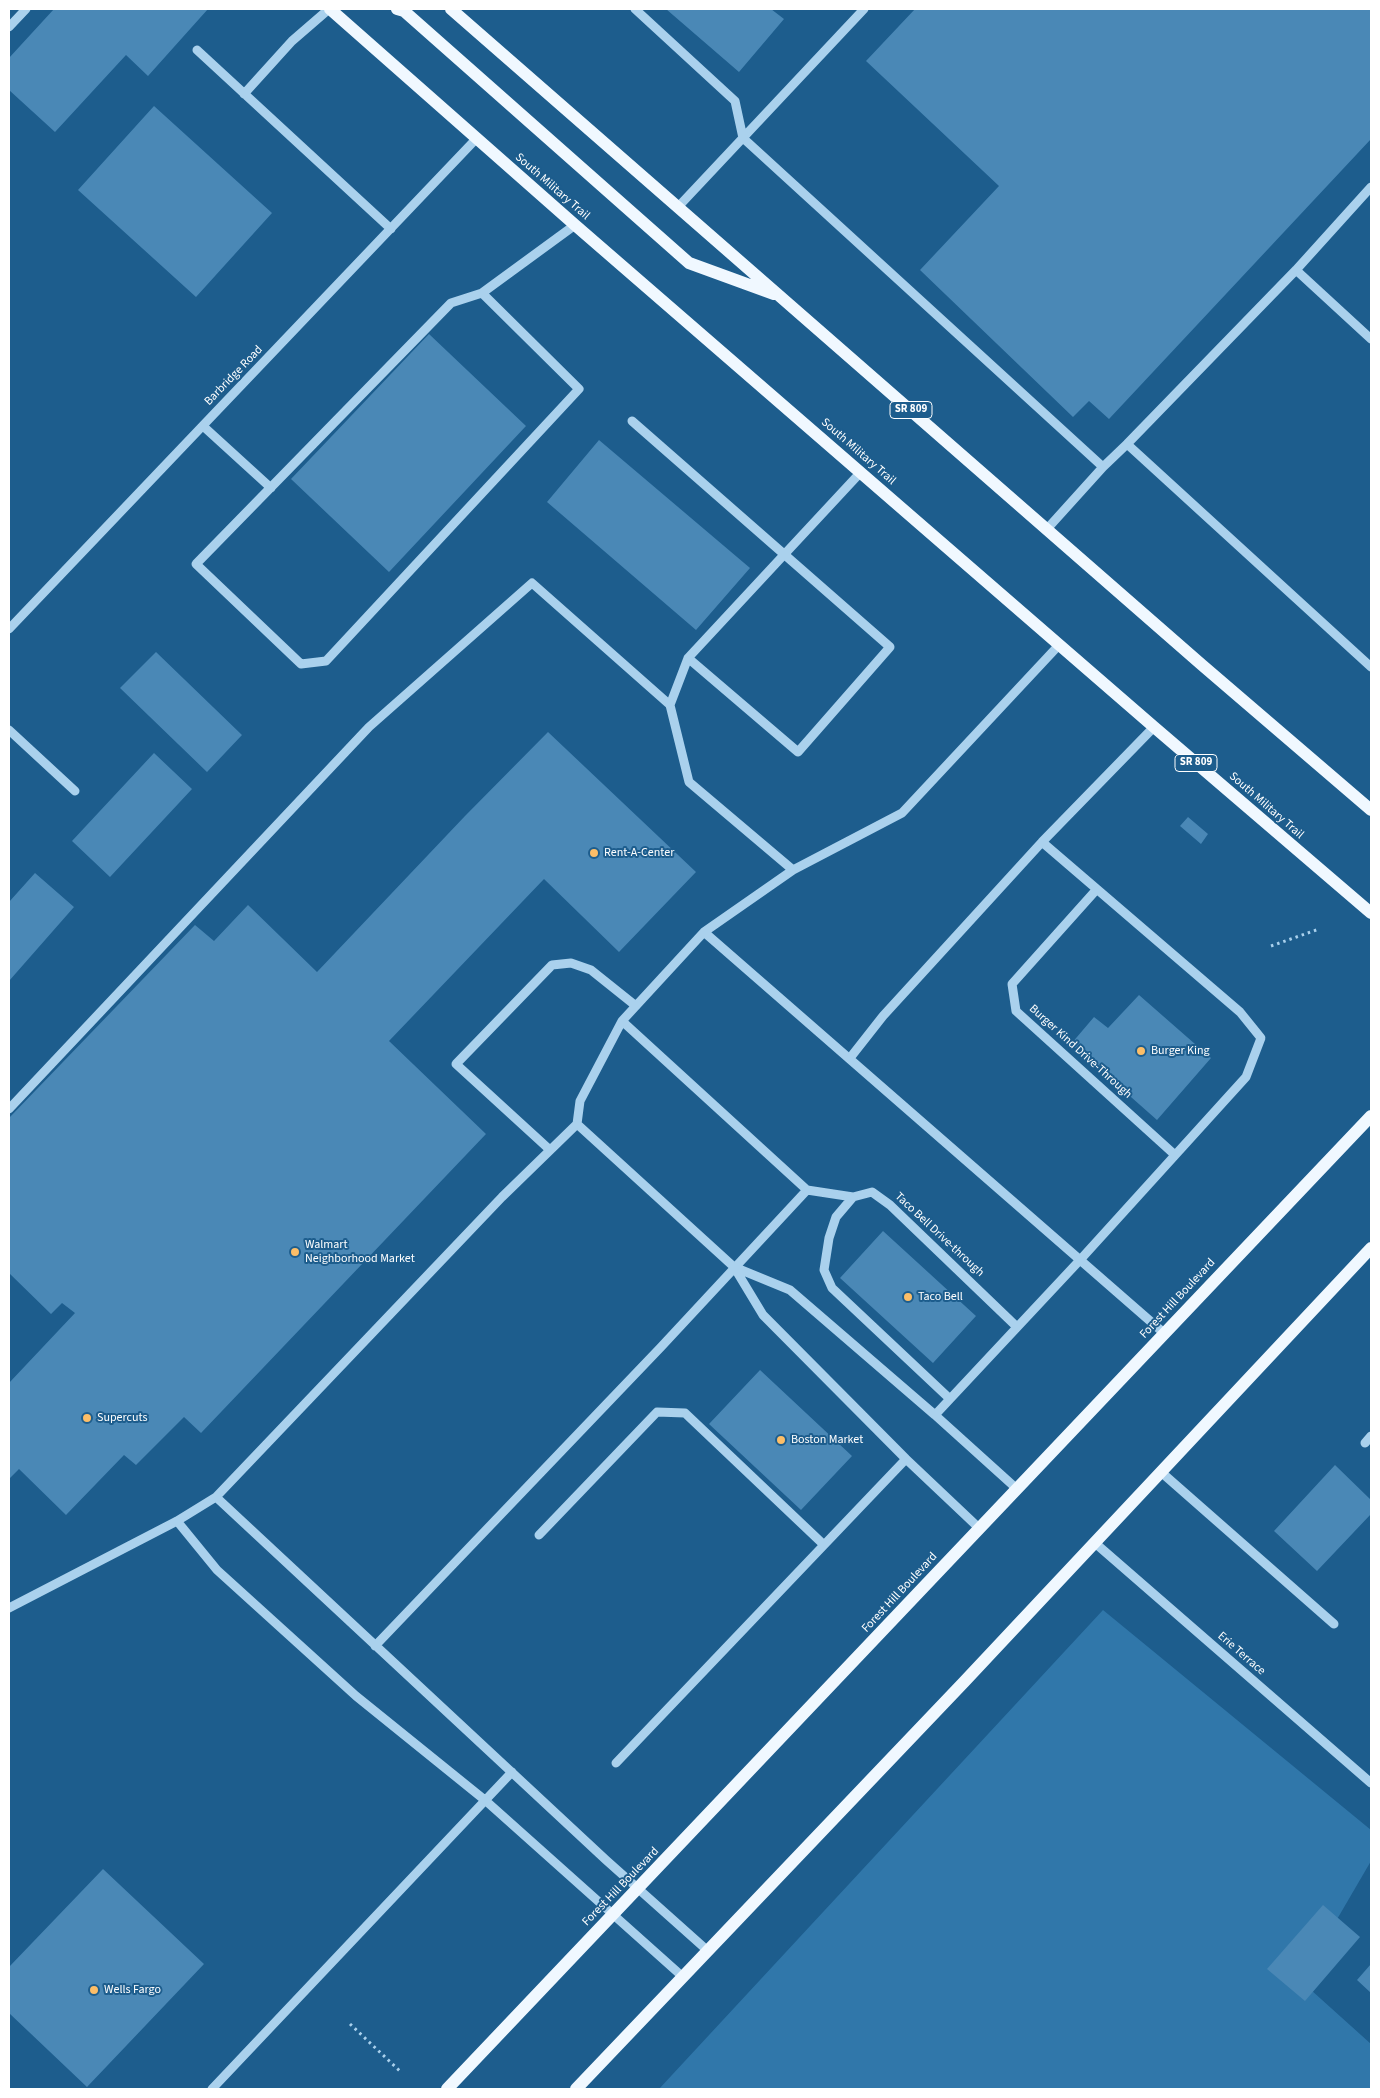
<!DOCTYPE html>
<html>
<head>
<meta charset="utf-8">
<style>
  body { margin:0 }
  #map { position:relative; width:1380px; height:2098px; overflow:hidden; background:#1d5d8d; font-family:"Source Sans 3",sans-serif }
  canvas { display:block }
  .frame { position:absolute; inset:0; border:10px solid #fff; pointer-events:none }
</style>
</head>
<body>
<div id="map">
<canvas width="1380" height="2098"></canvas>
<div class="frame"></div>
</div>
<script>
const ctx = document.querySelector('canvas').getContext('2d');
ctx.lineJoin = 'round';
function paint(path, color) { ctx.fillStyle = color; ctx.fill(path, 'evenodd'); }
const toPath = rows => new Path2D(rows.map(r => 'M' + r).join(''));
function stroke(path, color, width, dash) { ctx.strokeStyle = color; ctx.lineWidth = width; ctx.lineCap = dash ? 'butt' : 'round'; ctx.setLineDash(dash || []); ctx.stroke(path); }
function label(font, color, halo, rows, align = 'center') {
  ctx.font = font + ' "Source Sans 3",sans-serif'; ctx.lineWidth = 4; ctx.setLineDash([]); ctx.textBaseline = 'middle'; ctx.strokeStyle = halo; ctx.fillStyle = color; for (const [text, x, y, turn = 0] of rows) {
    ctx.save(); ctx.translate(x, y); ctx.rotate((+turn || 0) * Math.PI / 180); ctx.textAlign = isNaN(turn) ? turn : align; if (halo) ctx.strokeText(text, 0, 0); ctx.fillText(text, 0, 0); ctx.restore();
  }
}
paint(toPath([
  [1103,1610,1371,1830,1371,1861,1301,1981,1371,2044,1371,2089,659,2089]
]), '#3077aa');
paint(toPath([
  [54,9,208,9,148,76,126,55,55,132,9,90,9,58],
  [666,9,771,9,784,19,739,72],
  [915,9,1371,9,1371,139,1109,419,1089,401,1073,417,920,270,999,186,866,61],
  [154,106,272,213,196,297,78,190],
  [429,334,526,426,389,572,291,479],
  [599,440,750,568,696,630,547,502],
  [156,652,242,735,207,772,120,688],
  [548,732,696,872,619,952,544,879,389,1041,486,1134,201,1433,184,1417,136,1465,124,1455,66,1515,19,1469,9,1479,9,1383,75,1313,62,1303,51,1314,9,1273,9,1118,195,925,214,941,248,905,317,972,465,816],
  [154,753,192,789,110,877,72,841],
  [1188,817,1208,834,1201,844,1180,826],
  [35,873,74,907,9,981,9,902],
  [1139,995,1211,1058,1157,1120,1071,1044,1094,1017,1108,1028],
  [883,1231,976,1316,933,1363,840,1278],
  [760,1370,852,1456,801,1510,709,1424],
  [1335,1465,1371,1500,1371,1514,1317,1571,1274,1531],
  [103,1869,204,1964,87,2087,9,2013,9,1967],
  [1323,1905,1360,1937,1305,2001,1267,1969],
  [1371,1964,1371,1993,1357,1980]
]), '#4a88b6');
stroke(toPath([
  [1271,946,1319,929],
  [350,2024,402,2073]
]), '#aad1ed', 3, [2.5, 4]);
stroke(toPath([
  [635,9,735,101,743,138,1103,467],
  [9,27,26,9],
  [197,50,391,229],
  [244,94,292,41,329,9],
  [678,207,864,9],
  [1296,270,1371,339],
  [482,293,579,389,326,661,301,664,196,564,451,303,482,293,575,225],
  [632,421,890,647,798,752,688,658],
  [203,426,271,488],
  [1127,444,1371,667],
  [1047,529,1103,467,1127,444,1296,270,1371,187],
  [9,629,476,139],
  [9,730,75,791],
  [793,870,689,782,670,705,688,658,860,473],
  [1097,889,1012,984,1016,1011,1175,1155],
  [704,932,1165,1334],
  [622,1021,807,1190,853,1197],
  [850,1058,883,1016,1042,842,1154,727],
  [9,1109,369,727,532,583,670,705],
  [577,1124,734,1267,763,1315,906,1459,980,1529],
  [550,1150,456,1064,552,965,571,963,591,970,636,1006],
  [734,1267,790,1290,935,1415,1017,1489],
  [950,1399,832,1288,824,1270,829,1238,836,1217,853,1197,872,1192,890,1205,1017,1327],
  [935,1415,1080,1260,1246,1077,1261,1038,1240,1012,1042,842],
  [1365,1443,1371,1436],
  [1161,1472,1334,1624],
  [216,1497,606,1860,708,1951],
  [177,1521,217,1570,356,1696,486,1801,683,1977],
  [539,1535,657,1412,685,1413,823,1544],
  [1095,1543,1371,1783],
  [9,1608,177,1521,216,1497,502,1197,577,1124,580,1101,622,1021,704,932,793,870,902,813,1059,645],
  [375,1646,661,1347,807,1190],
  [616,1763,906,1459],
  [212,2089,512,1772]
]), '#aad1ed', 9);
stroke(toPath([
  [330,9,575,225,1154,727,1371,913],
  [397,9,404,11,689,263,774,294],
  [451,9,1202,665,1371,810],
  [447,2089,1371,1116],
  [576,2089,964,1682,1371,1248]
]), '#f0f8ff', 12);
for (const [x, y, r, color] of [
  [594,853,5,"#fcbe68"],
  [1141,1051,5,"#fcbe68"],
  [295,1252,5,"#fcbe68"],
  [908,1297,5,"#fcbe68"],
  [87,1418,5,"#fcbe68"],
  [781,1440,5,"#fcbe68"],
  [94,1990,5,"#fcbe68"]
]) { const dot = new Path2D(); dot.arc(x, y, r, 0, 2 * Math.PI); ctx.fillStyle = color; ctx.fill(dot); stroke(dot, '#1d5d8d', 2); }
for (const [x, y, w] of [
  [911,410,42],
  [1196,763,42]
]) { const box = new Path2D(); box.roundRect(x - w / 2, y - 8.5, w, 17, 4); ctx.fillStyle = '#1d5d8d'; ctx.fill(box); stroke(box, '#fff', 1); }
label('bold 11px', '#fff', null, [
  ["SR 809",911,410],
  ["SR 809",1196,763]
]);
label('12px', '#fff', '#1d5d8d', [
  ["South Military Trail",552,187,41],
  ["Barbridge Road",234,376,-46],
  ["South Military Trail",858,452,41],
  ["South Military Trail",1266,806,41],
  ["Burger Kind Drive-Through",1080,1052,42],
  ["Taco Bell Drive-through",939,1235,43],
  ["Forest Hill Boulevard",1178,1299,-47],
  ["Forest Hill Boulevard",900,1593,-47],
  ["Erie Terrace",1241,1654,41],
  ["Forest Hill Boulevard",621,1887,-46]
]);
label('12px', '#fff', '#1d5d8d', [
  ["Rent-A-Center",604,853],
  ["Burger King",1151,1051],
  ["Walmart",305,1245],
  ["Neighborhood Market",305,1259],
  ["Taco Bell",918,1297],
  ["Supercuts",97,1418],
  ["Boston Market",791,1440],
  ["Wells Fargo",104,1990]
], 'left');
</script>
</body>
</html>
